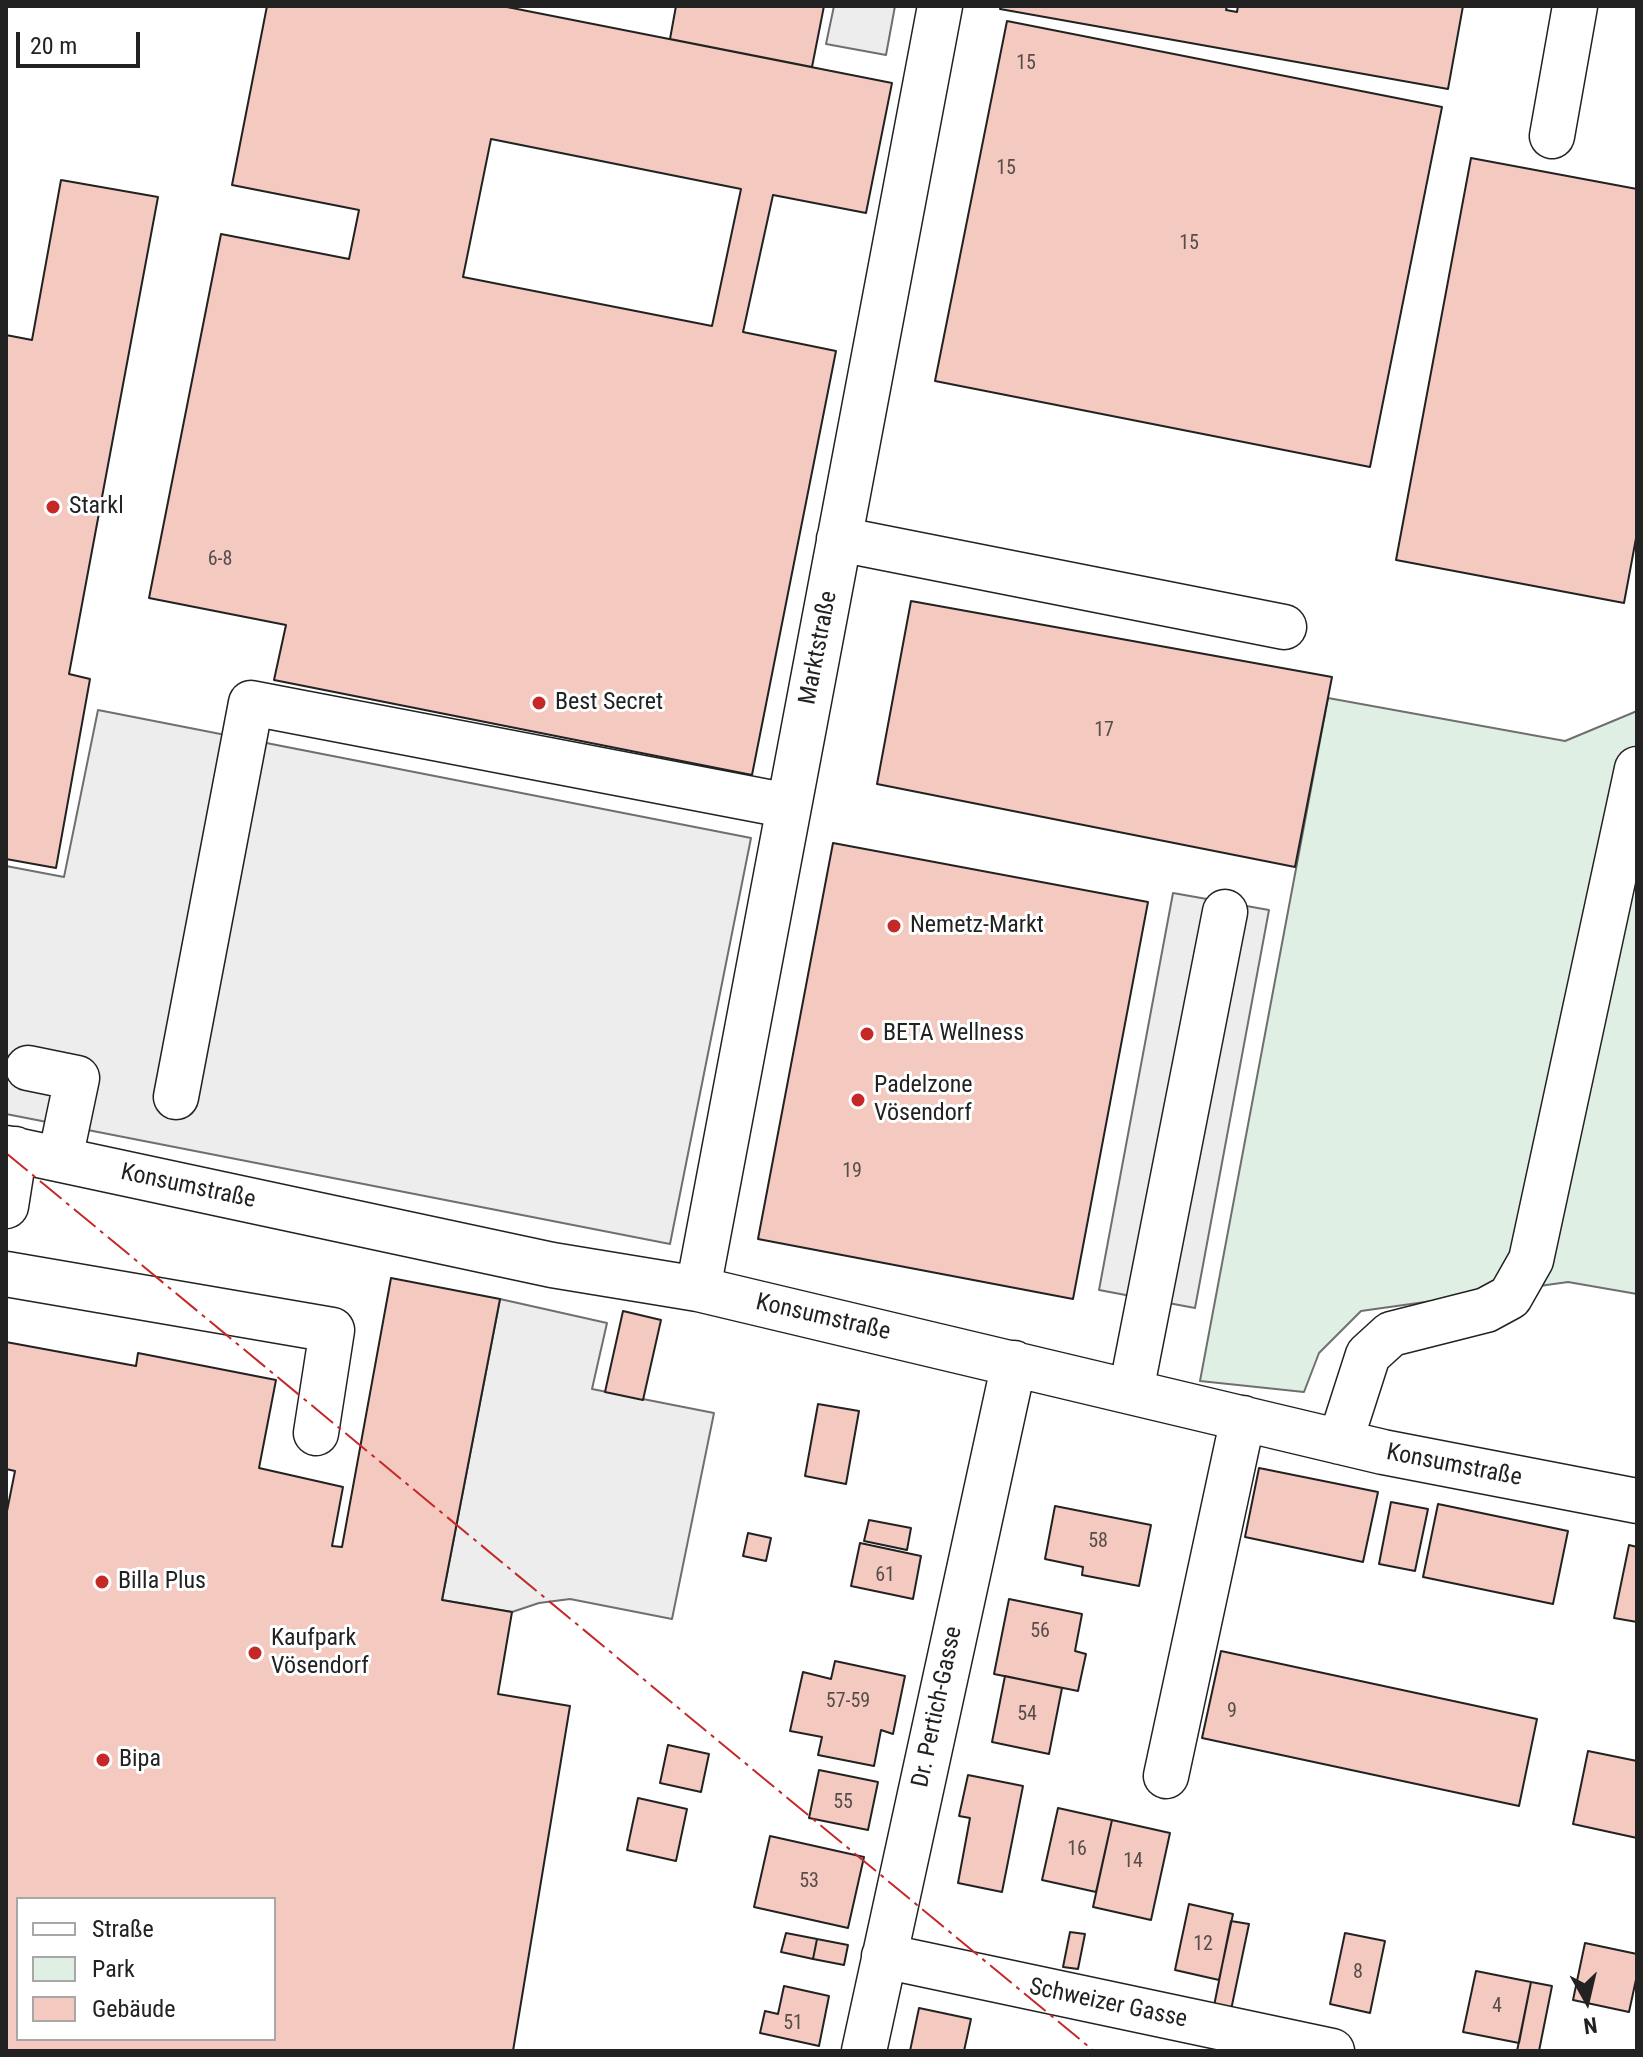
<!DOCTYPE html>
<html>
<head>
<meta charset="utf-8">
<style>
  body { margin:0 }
  #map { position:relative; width:1643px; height:2057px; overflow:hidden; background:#fff; font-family:"Roboto Condensed",sans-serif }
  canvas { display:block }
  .frame { position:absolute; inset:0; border:8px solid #222; pointer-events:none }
  .legend { position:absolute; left:16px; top:1897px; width:260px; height:144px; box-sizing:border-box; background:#fff; border:2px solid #a7a7a7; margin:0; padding:10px 14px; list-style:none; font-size:24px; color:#222 }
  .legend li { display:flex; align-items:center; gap:16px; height:40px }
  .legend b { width:40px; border:2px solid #a7a7a7 }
  .north { position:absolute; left:1547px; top:1961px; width:80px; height:80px; -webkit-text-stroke:6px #fff; paint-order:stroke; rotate:172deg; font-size:22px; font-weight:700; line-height:32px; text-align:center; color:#222 }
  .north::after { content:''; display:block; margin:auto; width:28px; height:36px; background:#222; clip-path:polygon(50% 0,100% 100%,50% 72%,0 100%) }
  .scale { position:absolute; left:16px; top:32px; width:124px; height:36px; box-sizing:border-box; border:4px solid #222; border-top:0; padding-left:10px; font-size:24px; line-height:28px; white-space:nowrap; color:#222; -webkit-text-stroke:6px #fff; paint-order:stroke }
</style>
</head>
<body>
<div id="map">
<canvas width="1643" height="2057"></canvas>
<div class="frame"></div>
<ul class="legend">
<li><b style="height:10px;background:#fff"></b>Straße</li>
<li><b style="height:22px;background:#e0efe3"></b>Park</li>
<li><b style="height:22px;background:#f3c9c0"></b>Gebäude</li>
</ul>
<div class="north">N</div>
<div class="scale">20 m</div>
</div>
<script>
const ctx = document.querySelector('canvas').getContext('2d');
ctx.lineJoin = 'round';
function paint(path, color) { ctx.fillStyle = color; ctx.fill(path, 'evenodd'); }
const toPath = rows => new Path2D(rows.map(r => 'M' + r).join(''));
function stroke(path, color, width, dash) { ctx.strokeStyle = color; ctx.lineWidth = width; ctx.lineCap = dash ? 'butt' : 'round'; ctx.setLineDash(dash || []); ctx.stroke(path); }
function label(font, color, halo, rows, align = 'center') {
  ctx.font = font + ' "Roboto Condensed",sans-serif'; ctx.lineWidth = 6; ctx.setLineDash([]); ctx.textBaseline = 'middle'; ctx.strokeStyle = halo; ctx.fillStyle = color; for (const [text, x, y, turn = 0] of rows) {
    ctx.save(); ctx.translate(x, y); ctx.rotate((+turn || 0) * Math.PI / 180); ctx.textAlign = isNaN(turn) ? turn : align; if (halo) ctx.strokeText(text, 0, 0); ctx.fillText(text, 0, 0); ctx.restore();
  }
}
const green = toPath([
  [1328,698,1565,741,1637,711,1637,1294,1568,1282,1361,1311,1319,1353,1304,1392,1200,1381,1328,698]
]);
paint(green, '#e0efe3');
stroke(green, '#6f6f6f', 2);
const parking = toPath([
  [834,6,895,6,886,55,826,44,834,6],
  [98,710,751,838,670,1244,6,1114,6,866,64,877,98,710],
  [1173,893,1269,910,1195,1308,1099,1290,1173,893],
  [500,1299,607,1323,592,1389,714,1413,672,1619,570,1599,539,1603,512,1612,442,1600,500,1299]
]);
paint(parking, '#ededed');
stroke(parking, '#6f6f6f', 2);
const building = toPath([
  [267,6,502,6,892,83,866,213,773,195,743,332,836,351,752,775,274,680,286,625,149,598,221,234,349,259,359,210,232,185,267,6],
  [491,139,741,189,712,326,463,277,491,139],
  [676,6,824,6,812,67,670,39,676,6],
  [1001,6,1227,6,1226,10,1237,12,1238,6,1463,6,1448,89,1000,9,1001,6],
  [1007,21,1442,107,1370,467,935,381,1007,21],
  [1471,158,1637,189,1637,533,1624,603,1396,560,1471,158],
  [61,180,158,197,69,674,90,679,56,868,6,859,6,335,32,340,61,180],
  [911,601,1332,677,1295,867,877,784,911,601],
  [833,843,1148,902,1073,1299,758,1239,833,843],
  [391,1278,500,1299,442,1600,512,1612,498,1694,570,1706,513,2051,6,2051,6,1516,15,1471,6,1469,6,1342,136,1366,138,1353,276,1380,259,1468,343,1487,332,1546,342,1547,391,1278],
  [18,1899,274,1899,274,2039,18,2039,18,1899],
  [623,1311,661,1320,643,1400,605,1392,623,1311],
  [818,1404,859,1411,846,1484,805,1476,818,1404],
  [1259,1468,1378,1492,1363,1562,1245,1537,1259,1468],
  [1391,1502,1428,1509,1415,1571,1379,1564,1391,1502],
  [1438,1504,1568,1531,1553,1604,1423,1577,1438,1504],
  [1055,1506,1151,1525,1139,1586,1082,1575,1083,1567,1045,1559,1055,1506],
  [869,1520,911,1528,907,1550,864,1541,869,1520],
  [748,1533,771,1538,766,1561,743,1556,748,1533],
  [860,1543,921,1556,913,1599,851,1586,860,1543],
  [1629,1545,1637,1547,1637,1622,1614,1618,1629,1545],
  [1009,1599,1082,1614,1075,1651,1086,1654,1078,1691,994,1674,1009,1599],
  [1221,1651,1537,1719,1519,1806,1202,1738,1221,1651],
  [835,1661,905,1676,893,1734,881,1730,874,1766,818,1755,822,1737,790,1731,803,1672,831,1679,835,1661],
  [1005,1676,1062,1688,1049,1754,992,1742,1005,1676],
  [668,1745,709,1754,701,1792,660,1783,668,1745],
  [1588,1751,1637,1761,1637,1838,1573,1824,1588,1751],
  [819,1770,878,1782,868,1830,809,1818,819,1770],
  [968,1775,1023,1786,1002,1892,958,1883,970,1818,959,1816,968,1775],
  [638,1798,687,1809,676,1861,627,1850,638,1798],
  [1058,1808,1112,1820,1096,1892,1042,1880,1058,1808],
  [1112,1820,1170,1833,1151,1920,1093,1907,1112,1820],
  [770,1836,864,1857,848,1928,754,1907,770,1836],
  [1189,1904,1233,1914,1219,1980,1175,1970,1189,1904],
  [1231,1921,1249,1924,1231,2010,1214,2006,1231,1921],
  [1070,1932,1085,1934,1078,1969,1063,1967,1070,1932],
  [786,1933,817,1939,813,1959,781,1952,786,1933],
  [1345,1933,1385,1941,1370,2013,1330,2004,1345,1933],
  [817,1939,848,1945,844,1965,813,1959,817,1939],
  [1585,1943,1637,1954,1637,1975,1629,2012,1573,2000,1585,1943],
  [1476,1971,1531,1982,1519,2043,1463,2032,1476,1971],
  [1531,1982,1552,1986,1539,2051,1517,2051,1531,1982],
  [784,1986,829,1996,819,2046,760,2033,765,2011,778,2014,784,1986],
  [919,2008,971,2019,964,2051,910,2051,919,2008]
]);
paint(building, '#f3c9c0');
stroke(building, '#222', 2);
const minor = toPath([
  [1552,136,1575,6],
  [839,539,1284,627],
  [28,1068,77,1078,60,1159],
  [176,1097,251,703,789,806],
  [6,1148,552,1265,698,1289,1383,1452,1637,1501],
  [6,1206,15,1149],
  [6,1274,332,1330,316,1433],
  [698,1289,940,6],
  [1131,1391,1225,912],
  [1340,1442,1368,1355,1391,1334,1486,1310,1510,1297,1531,1260,1637,769],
  [1166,1776,1243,1418],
  [884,1956,1332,2051],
  [864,2051,1014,1363]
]);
stroke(minor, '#222', 47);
stroke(minor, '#fff', 44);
stroke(toPath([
  [6,1153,1094,2051]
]), '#c62828', 2, [28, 6, 4, 6]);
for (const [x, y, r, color] of [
  [53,507,8,"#c62828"],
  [539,703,8,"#c62828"],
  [894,926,8,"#c62828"],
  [867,1034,8,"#c62828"],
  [858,1100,8,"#c62828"],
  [102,1582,8,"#c62828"],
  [255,1653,8,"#c62828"],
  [103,1760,8,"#c62828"]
]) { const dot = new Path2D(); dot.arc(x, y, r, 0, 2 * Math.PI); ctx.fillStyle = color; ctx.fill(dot); stroke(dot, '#fff', 3); }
label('20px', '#564c4a', null, [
  ["15",1026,64],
  ["15",1006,169],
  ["15",1189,244],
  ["6-8",220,560],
  ["17",1104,731],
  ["19",852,1172],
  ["58",1098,1542],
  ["61",885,1576],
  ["56",1040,1632],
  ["57-59",848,1702],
  ["9",1232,1712],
  ["54",1027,1715],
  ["55",843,1803],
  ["16",1077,1850],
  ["14",1133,1862],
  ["53",809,1882],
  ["12",1203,1945],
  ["8",1358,1973],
  ["4",1497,2007],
  ["51",793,2024]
]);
label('24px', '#222', '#fff', [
  ["Starkl",69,507],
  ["Best Secret",555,703],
  ["Nemetz-Markt",910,926],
  ["BETA Wellness",883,1034],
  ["Padelzone",874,1086],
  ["Vösendorf",874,1114],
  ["Billa Plus",118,1582],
  ["Kaufpark",271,1639],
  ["Vösendorf",271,1667],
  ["Bipa",119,1760]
], 'left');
label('24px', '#222', '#fff', [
  ["Marktstraße",819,648,-79],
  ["Konsumstraße",188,1187,12],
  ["Konsumstraße",823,1318,13],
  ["Konsumstraße",1454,1466,11],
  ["Dr. Pertich-Gasse",938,1707,-78],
  ["Schweizer Gasse",1108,2004,12]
]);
</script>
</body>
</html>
